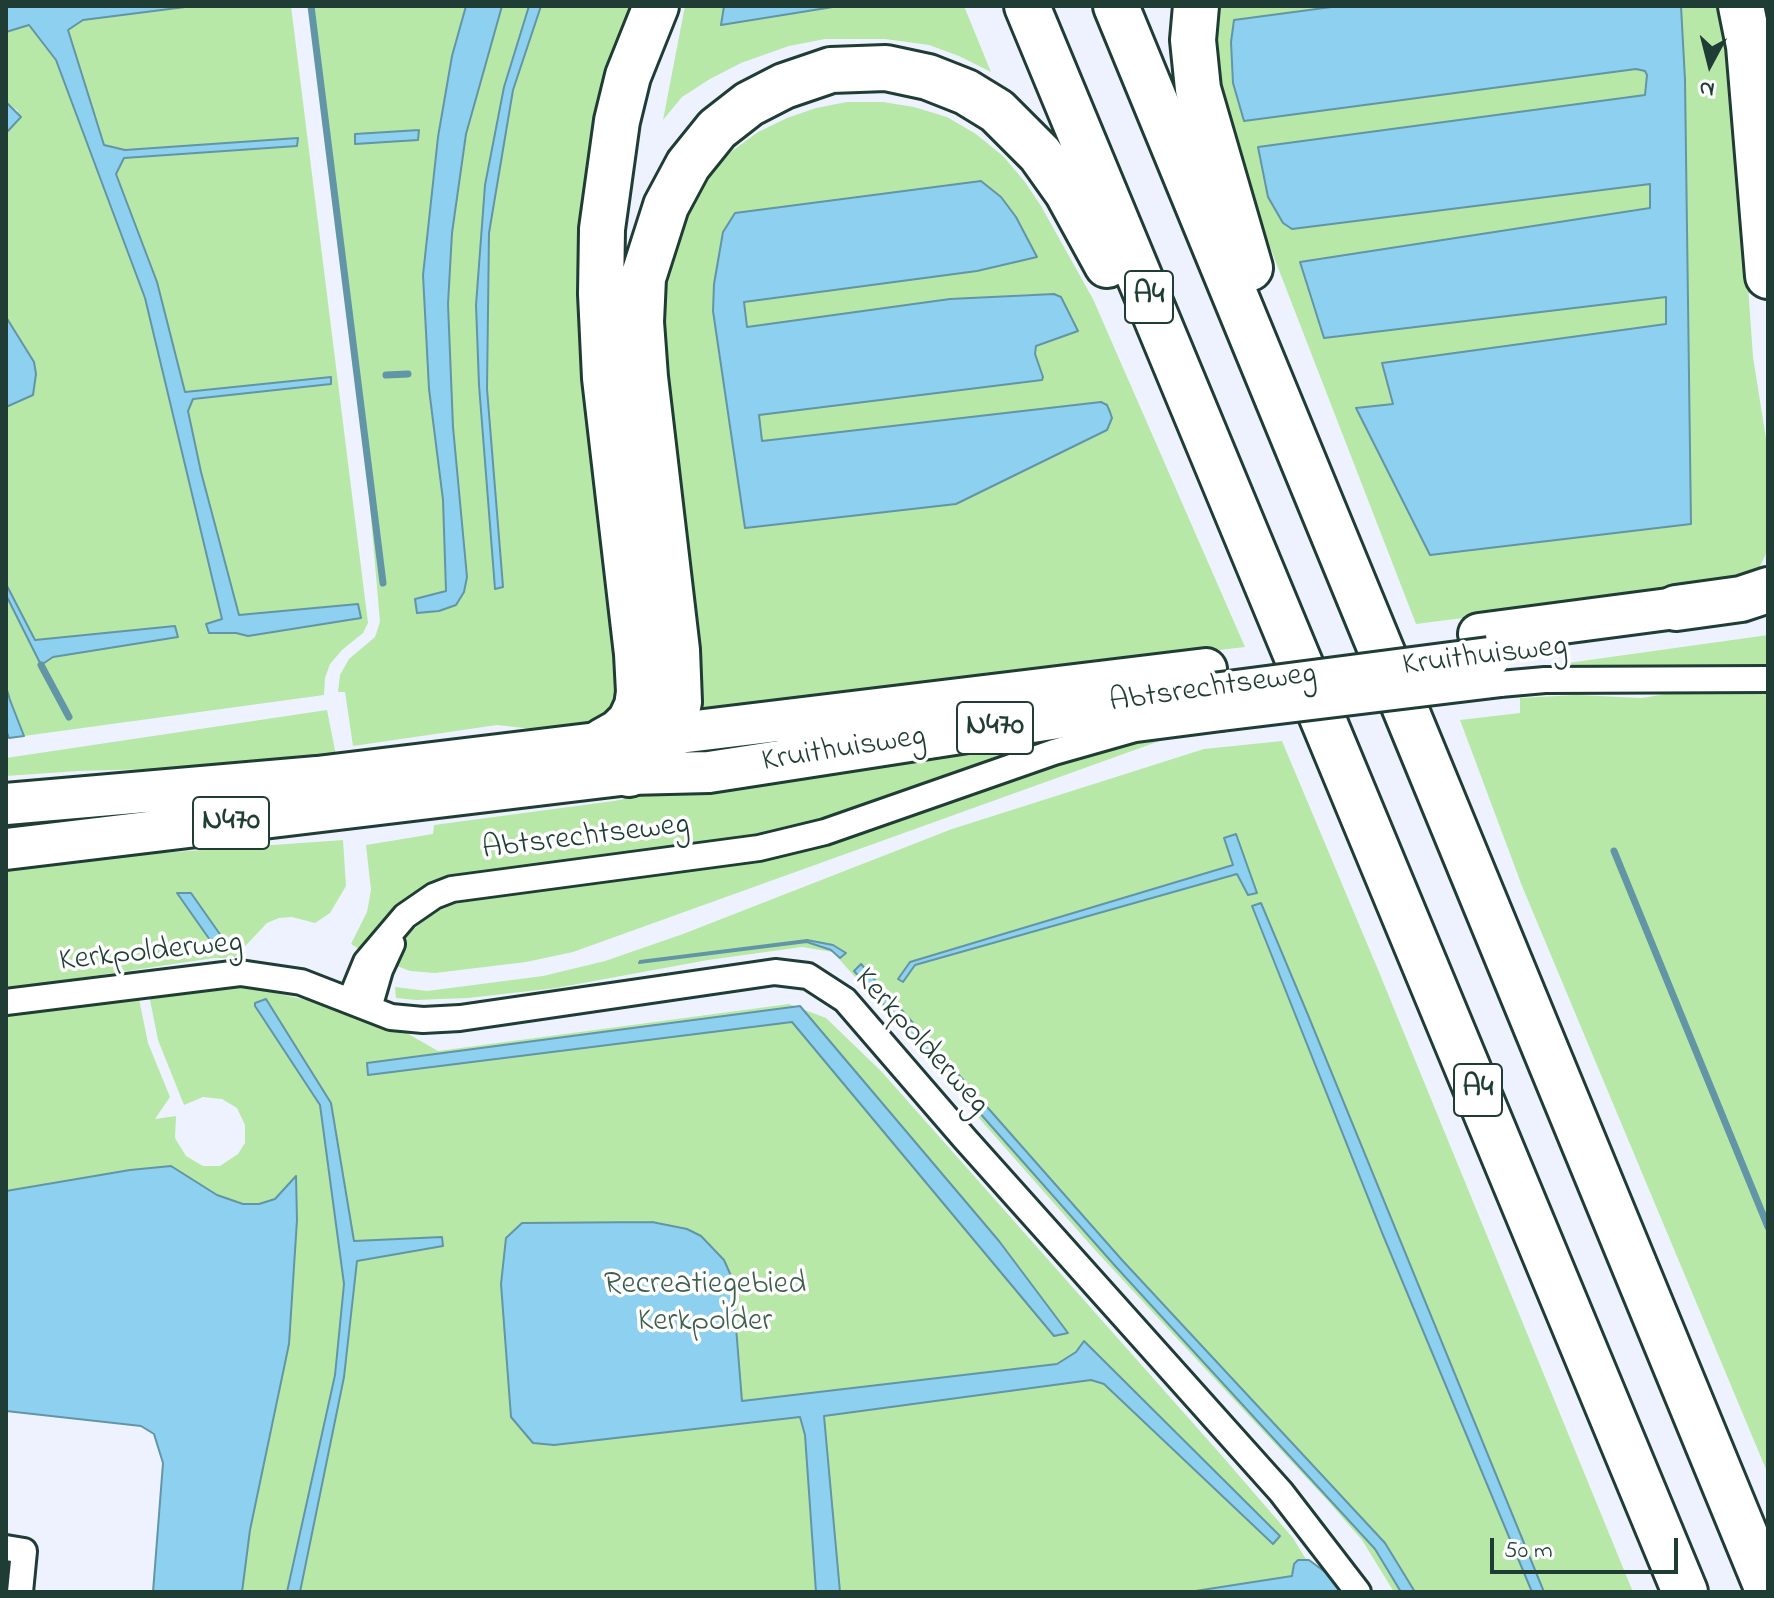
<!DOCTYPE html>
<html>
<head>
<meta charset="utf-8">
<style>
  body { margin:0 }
  #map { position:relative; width:1774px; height:1598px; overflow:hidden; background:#eef2fe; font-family:"Indie Flower",sans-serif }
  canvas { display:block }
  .frame { position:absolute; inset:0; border:8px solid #1f3d34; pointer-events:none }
  .north { position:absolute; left:1670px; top:24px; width:80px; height:80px; -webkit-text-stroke:6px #fff; paint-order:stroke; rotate:187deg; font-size:22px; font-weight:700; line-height:32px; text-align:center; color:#1f3d34 }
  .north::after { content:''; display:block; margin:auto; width:28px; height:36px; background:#1f3d34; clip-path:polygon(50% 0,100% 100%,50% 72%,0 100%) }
  .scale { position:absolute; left:1490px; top:1538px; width:188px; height:36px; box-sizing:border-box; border:4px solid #1f3d34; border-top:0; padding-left:10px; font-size:24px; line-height:28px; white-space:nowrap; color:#1f3d34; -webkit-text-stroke:6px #fff; paint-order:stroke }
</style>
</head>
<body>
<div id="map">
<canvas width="1774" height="1598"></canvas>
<div class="frame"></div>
<div class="north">N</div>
<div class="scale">50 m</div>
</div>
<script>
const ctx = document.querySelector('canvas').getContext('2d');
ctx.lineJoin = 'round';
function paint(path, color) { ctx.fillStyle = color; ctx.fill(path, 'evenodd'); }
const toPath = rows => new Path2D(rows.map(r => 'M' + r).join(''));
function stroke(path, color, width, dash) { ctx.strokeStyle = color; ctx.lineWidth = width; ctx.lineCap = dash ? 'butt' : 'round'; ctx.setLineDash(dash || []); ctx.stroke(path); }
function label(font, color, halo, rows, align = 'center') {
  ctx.font = font + ' "Indie Flower",sans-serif'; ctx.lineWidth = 7; ctx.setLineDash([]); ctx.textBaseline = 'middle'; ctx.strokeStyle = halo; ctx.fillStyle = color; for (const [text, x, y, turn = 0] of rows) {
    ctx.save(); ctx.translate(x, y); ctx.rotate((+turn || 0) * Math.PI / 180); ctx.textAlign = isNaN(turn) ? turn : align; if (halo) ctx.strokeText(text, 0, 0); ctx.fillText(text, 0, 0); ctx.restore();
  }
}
paint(toPath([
  [193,6,291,6,368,623,363,633,342,650,330,664,325,678,324,695,24,736,6,687,6,595,41,665,53,657,178,637,175,626,35,640,6,584,6,407,33,395,36,374,34,362,6,317,6,133,16,123,18,111,6,102,6,32,29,24,56,60,134,266,145,298,222,619,236,633,249,636,361,617,358,604,239,615,201,472,188,411,193,399,331,384,331,377,185,392,157,282,116,173,125,150,103,145,68,30,83,20],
  [313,6,466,6,452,56,438,137,423,275,429,389,443,500,446,592,415,599,456,605,460,498,453,427,448,304,452,233,466,134,502,6,529,6,504,87,485,185,476,305,479,385,495,589,487,389,489,233,513,90,541,6,631,6,616,61,629,686,607,722,533,729,497,725,353,746,345,692,338,692,340,675,349,659,375,637,380,622,357,356],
  [685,6,724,6,721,25,839,6,964,6,991,72,959,56,929,45,885,39,825,39,789,46,741,63,710,79,682,97,663,120],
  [1218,6,1722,6,1744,229,1753,357,1768,451,1768,550,1758,570,1746,580,1466,625,1463,618,1416,624,1258,216,1236,152,1216,62,1215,40],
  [847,102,883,102,914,107,947,117,976,134,1003,156,1025,182,1041,206,1093,299,1245,647,710,710,703,706,700,700,660,326,665,271,679,225,693,199,710,174,732,151,758,132,787,118,816,108],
  [1016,217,1037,257,977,271,743,302,747,328,950,299,1032,294,1078,330,1036,346,1035,354,1043,377,1042,380,759,415,762,442,1101,402,1108,405,1110,412,1107,431,956,504,745,528,713,311],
  [1768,635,1768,664,1716,669,1539,667],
  [1768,685,1768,1474,1522,886,1460,720,1520,713,1520,698,1577,695,1642,698,1684,691],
  [327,710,336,755,187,768,78,771,6,776,6,758],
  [1168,738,573,952,526,962,435,973,410,971,392,964,405,937,432,913,468,899,787,855,857,835,1049,764,1106,749],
  [1049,739,841,814,768,833,470,874,426,886,393,914,365,953,351,944,367,912,371,890,366,845,433,834,434,825,614,801,744,773],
  [1282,741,1379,972,1633,1592,1394,1592,1362,1540,1327,1500,1095,1250,833,952,802,947,708,960,556,988,468,998,416,1000,396,998,395,987,427,991,543,976,605,961,683,934,952,829,1204,749],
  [343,840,346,886,330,913,315,923,292,917,279,918,267,923,234,958,214,958,6,989,6,864],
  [220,986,243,986,334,1006,398,1028,438,1051,789,1004,826,1018,881,1071,1223,1457,1293,1538,1326,1592,242,1592,250,1530,289,1344,297,1220,296,1177,275,1199,259,1204,243,1204,217,1195,171,1166,129,1170,6,1191,6,1011,138,994,148,1043,170,1097,155,1119,176,1116,175,1138,186,1156,203,1166,220,1166,238,1154,245,1143,245,1125,237,1108,222,1099,203,1097,184,1105,158,1040,149,995]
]), '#b8e8a7');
const water = toPath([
  [6,6,193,6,83,20,68,30,104,145,125,150,298,138,297,146,124,158,116,174,157,282,185,392,331,377,331,384,193,399,188,411,201,472,239,615,358,604,361,618,248,636,236,633,209,633,206,624,222,619,145,298,56,60,29,25,6,32,6,6],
  [466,6,502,6,466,134,452,233,448,304,453,427,467,577,464,592,456,605,439,611,417,613,415,599,446,591,443,500,429,389,423,275,438,137,452,56,466,6],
  [529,6,541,6,513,90,489,233,487,389,503,587,495,589,479,385,476,305,485,185,504,87,529,6],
  [724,6,839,6,721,25,724,6],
  [1339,6,1681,6,1685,80,1691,524,1430,555,1356,408,1393,404,1382,363,1666,324,1666,297,1324,338,1300,262,1650,208,1650,184,1292,229,1283,223,1268,197,1258,147,1645,95,1647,75,1645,71,1636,69,1244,121,1233,83,1231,42,1234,20,1339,6],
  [6,102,21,117,6,133,6,102],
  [419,130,418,140,355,144,355,134,419,130],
  [981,181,1001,197,1016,217,1037,257,977,271,744,302,747,327,950,299,1054,294,1061,297,1078,331,1036,346,1035,354,1043,377,1042,380,759,415,762,441,1101,402,1107,405,1110,412,1112,418,1107,430,956,504,745,528,713,311,714,284,723,232,735,213,981,181],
  [6,317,34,362,36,374,33,395,6,407,6,317],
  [6,584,35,640,175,626,178,637,53,657,41,665,6,595,6,584],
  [6,687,10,700,24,736,9,738,6,730,6,687],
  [1236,834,1257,893,1248,895,1237,874,915,965,903,982,898,979,910,962,1233,865,1224,838,1236,834],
  [177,893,191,893,231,950,217,950,177,893],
  [1261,903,1308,1015,1544,1592,1532,1592,1383,1235,1252,906,1261,903],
  [807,940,833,945,846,953,840,958,831,950,807,942,639,963,640,961,807,940],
  [861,964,1122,1260,1385,1543,1415,1592,1401,1592,1375,1549,1117,1268,854,971,861,964],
  [266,999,331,1103,354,1241,442,1237,443,1246,357,1261,344,1377,300,1592,287,1592,335,1375,344,1284,320,1105,255,1006,255,1003,266,999],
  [800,1006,999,1241,1068,1333,1054,1336,792,1022,368,1075,367,1063,800,1006],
  [171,1166,217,1195,243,1204,259,1204,275,1199,296,1176,297,1220,289,1344,250,1530,242,1592,153,1592,163,1463,154,1434,141,1426,6,1411,6,1191,130,1170,171,1166],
  [652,1222,687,1229,701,1236,724,1260,732,1278,742,1401,1057,1364,1076,1352,1084,1341,1280,1536,1273,1544,1104,1384,1091,1380,824,1416,840,1592,816,1592,805,1435,800,1417,554,1445,533,1443,511,1417,501,1284,506,1238,522,1223,652,1222],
  [1298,1560,1309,1560,1332,1577,1340,1592,1189,1592,1292,1576,1294,1564,1298,1560]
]);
paint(water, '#8ed0f0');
stroke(water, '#6295a5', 2);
stroke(toPath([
  [311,6,383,583],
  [386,375,408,374],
  [41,665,69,717],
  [1614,851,1768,1227]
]), '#6295a5', 7);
const minor = toPath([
  [1500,684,1545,680,1768,679],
  [350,1001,366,962,405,916,434,896,452,889,759,848,825,832,1054,752,1135,729,1220,718],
  [6,1002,240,973,301,982,391,1017,423,1020,460,1018,775,972,808,976,845,1000,965,1139,1281,1492,1358,1592],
  [369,1008,380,970,392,944],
  [6,1548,24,1551,20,1592]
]);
const primary = toPath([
  [1479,634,1676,608],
  [6,804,317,777,1206,669],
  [6,849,629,774,709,772,1213,694]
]);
const motorway = toPath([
  [1027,6,1685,1592],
  [1116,6,1768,1590],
  [1196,6,1193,40,1198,89,1250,268],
  [1741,6,1749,46,1768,276],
  [1676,608,1741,599,1768,590],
  [603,741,619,732,630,721,637,706,639,692,637,654,605,378,601,294,602,229,617,121,628,76,656,6],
  [629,774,645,765,659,752,672,733,679,702,677,650,645,377,641,322,643,278,666,206,688,165,717,129,749,104,784,86,831,70,886,68,928,77,966,92,997,111,1040,154,1067,192,1107,265]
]);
stroke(minor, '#1f3d34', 30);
stroke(primary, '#1f3d34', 46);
stroke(motorway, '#1f3d34', 50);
stroke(minor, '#fff', 24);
stroke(primary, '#fff', 40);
stroke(motorway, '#fff', 44);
const minorBridge = toPath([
  [1220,718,1500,684]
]);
const primaryBridge = toPath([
  [1213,694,1489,658]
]);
stroke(minorBridge, '#1f3d34', 30, []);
stroke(primaryBridge, '#1f3d34', 46, []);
stroke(minorBridge, '#fff', 24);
stroke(primaryBridge, '#fff', 40);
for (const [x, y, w] of [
  [1149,297,48],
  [995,728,76],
  [231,823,76],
  [1478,1090,48]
]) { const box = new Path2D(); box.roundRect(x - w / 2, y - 26, w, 52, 6); ctx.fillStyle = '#fff'; ctx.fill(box); stroke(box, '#1f3d34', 2); }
label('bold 30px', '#1f3d34', null, [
  ["A4",1149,297],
  ["N470",995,728],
  ["N470",231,823],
  ["A4",1478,1090]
]);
label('32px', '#1f3d34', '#fff', [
  ["Kruithuisweg",1485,658,-7],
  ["Abtsrechtseweg",1213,690,-8],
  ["Kruithuisweg",844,751,-9],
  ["Abtsrechtseweg",586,839,-7],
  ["Kerkpolderweg",151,954,-6],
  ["Kerkpolderweg",920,1043,48]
]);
label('32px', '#3e5f4b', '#fff', [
  ["Recreatiegebied",705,1287],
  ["Kerkpolder",705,1324]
]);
</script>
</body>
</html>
